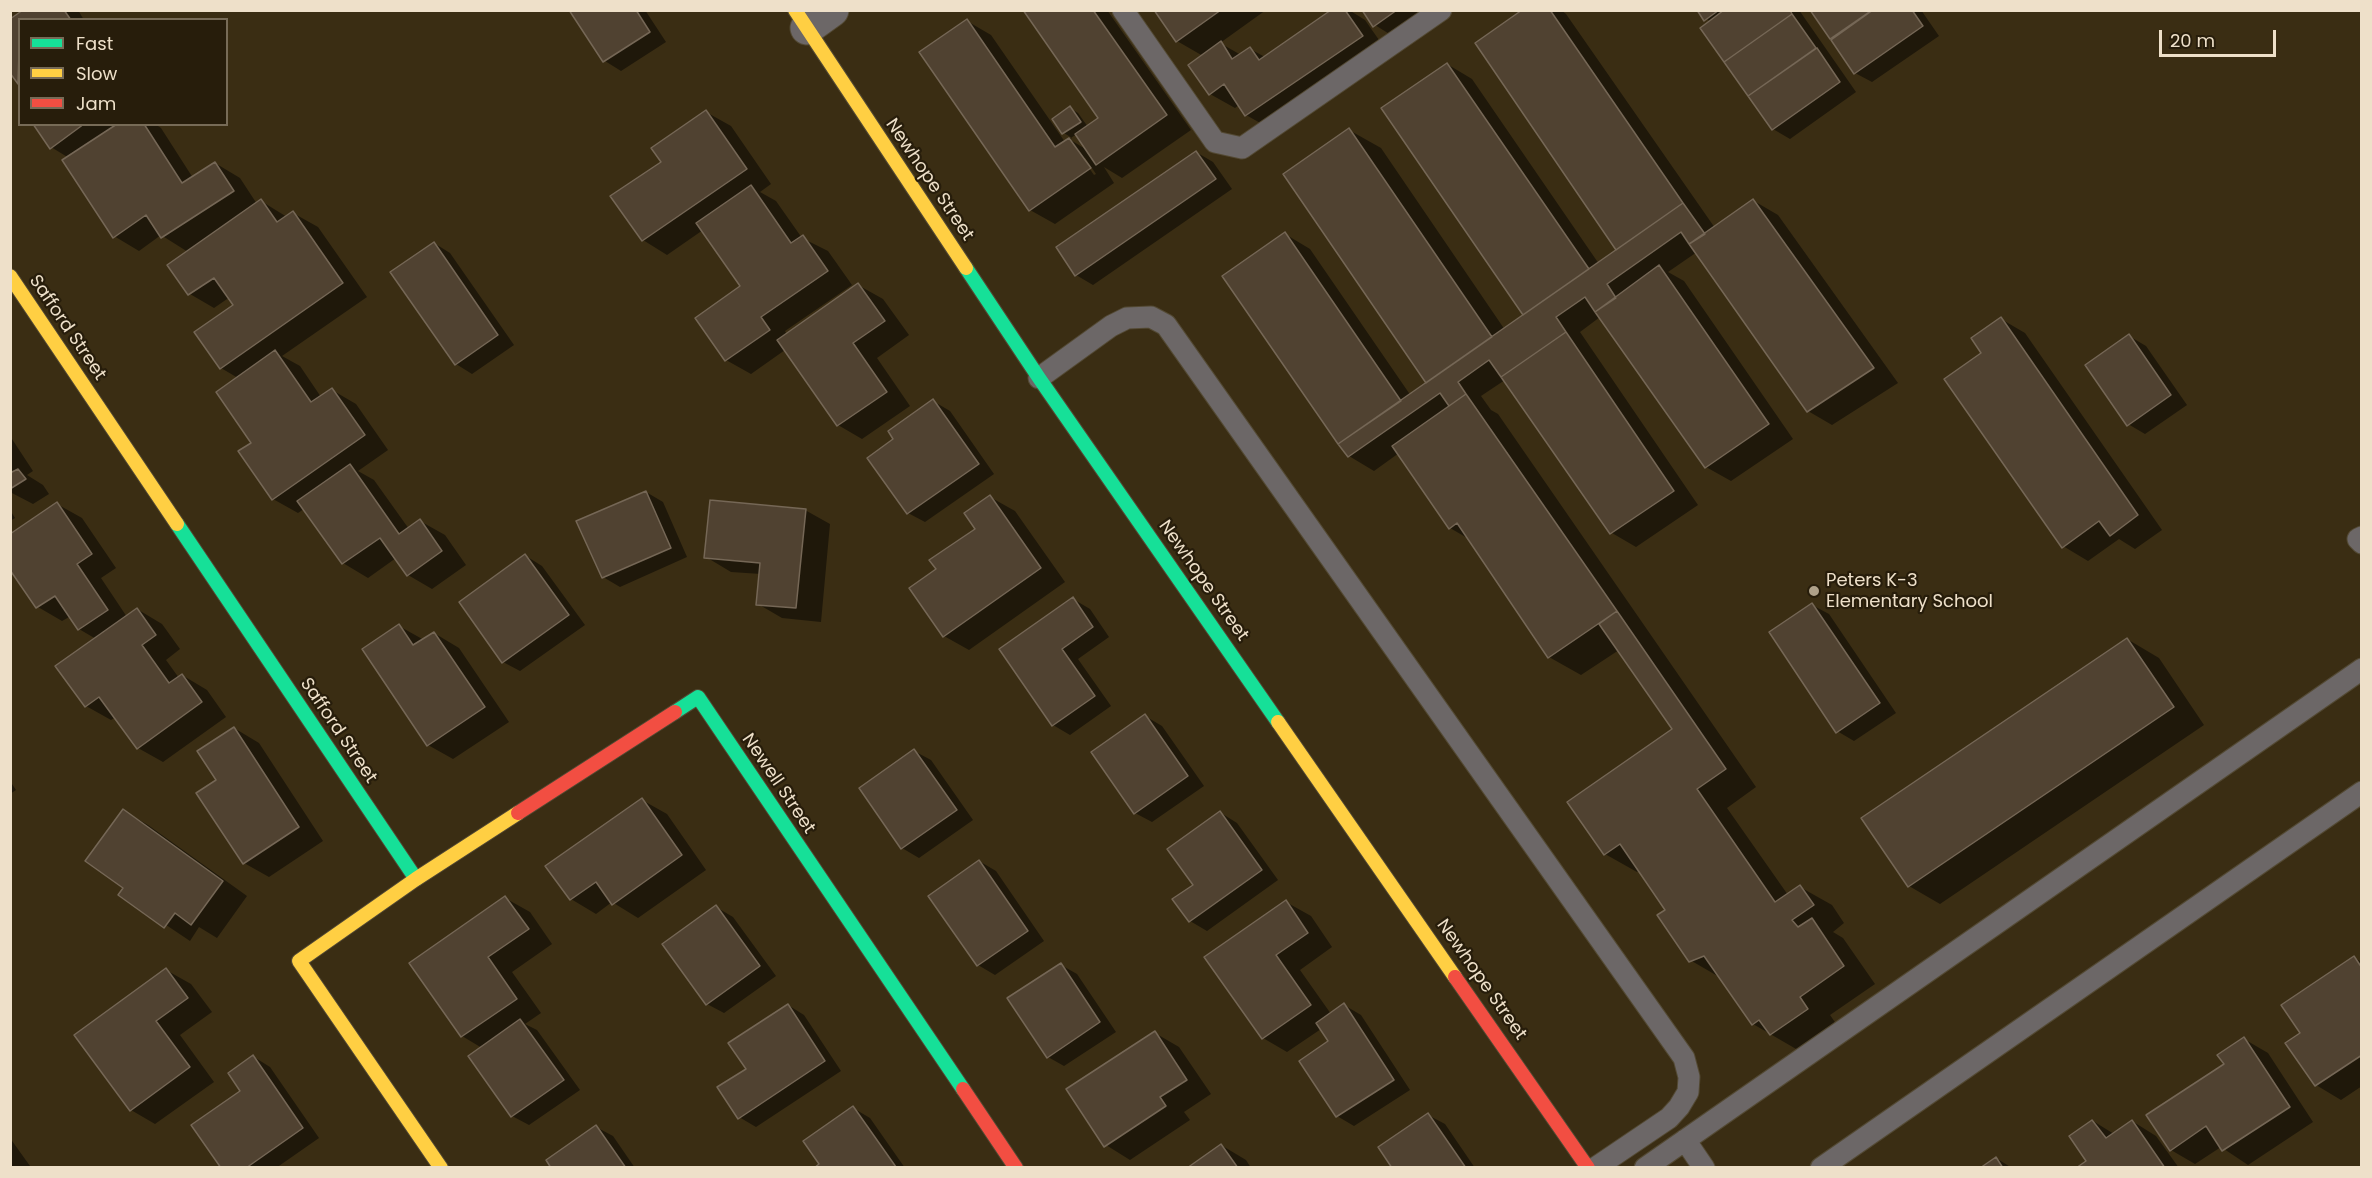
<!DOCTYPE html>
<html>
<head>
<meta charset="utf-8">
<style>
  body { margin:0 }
  #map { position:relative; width:2372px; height:1178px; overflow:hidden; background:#3a2d13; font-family:Poppins,sans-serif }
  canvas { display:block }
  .frame { position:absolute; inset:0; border:12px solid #eee0c9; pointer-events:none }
  .legend { position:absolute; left:18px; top:18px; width:210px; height:108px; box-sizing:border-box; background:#271d0b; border:2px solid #776b57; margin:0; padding:8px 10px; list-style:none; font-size:18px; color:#eee0c9 }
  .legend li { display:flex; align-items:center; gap:12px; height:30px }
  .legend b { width:30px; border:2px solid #776b57 }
  .scale { position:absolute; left:2159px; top:30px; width:117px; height:27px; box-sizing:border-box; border:3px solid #eee0c9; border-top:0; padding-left:8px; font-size:18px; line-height:21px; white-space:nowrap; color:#eee0c9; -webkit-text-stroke:4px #271d0b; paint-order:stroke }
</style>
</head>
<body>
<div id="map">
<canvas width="2372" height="1178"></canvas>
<div class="frame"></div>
<ul class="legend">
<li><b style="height:8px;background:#16e098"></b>Fast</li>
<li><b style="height:8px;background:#ffcf43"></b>Slow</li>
<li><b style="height:8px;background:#f24e42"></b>Jam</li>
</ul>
<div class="scale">20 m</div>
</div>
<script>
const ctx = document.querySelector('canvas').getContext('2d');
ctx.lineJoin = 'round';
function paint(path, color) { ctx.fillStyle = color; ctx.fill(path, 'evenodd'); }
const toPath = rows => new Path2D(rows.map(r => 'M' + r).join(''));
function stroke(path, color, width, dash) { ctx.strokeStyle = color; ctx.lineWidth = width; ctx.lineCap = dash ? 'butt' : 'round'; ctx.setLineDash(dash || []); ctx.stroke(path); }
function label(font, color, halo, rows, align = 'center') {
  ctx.font = font + ' Poppins,sans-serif'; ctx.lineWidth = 4.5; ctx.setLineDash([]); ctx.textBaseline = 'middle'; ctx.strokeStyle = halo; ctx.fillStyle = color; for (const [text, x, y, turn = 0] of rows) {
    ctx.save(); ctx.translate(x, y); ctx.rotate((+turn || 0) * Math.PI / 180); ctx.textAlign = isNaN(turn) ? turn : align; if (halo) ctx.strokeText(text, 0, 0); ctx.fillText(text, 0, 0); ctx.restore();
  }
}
paint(toPath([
  [25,10,78,10,84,20,20,20,19,83,10,70,10,21],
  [571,10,645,10,666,42,621,71,605,61],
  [1025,10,1107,10,1191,130,1122,178,1104,167,1114,183,1055,224,1030,210,967,21,991,35,1065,142,1072,138,1064,133,1054,119,1070,108,1078,113,1088,127,1100,118],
  [1077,134,1087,150,1069,139],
  [1082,158,1085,158,1096,174,1094,175],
  [1156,10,1266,10,1220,43,1241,55,1250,49,1265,57,1333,10,1349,10,1365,20,1386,50,1271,129,1246,115,1239,105,1235,108,1210,94,1203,56,1177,41],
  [1364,10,1441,10,1399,40,1375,25],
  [1525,10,1561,10,1566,14,1715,228,1754,201,1778,215,1898,383,1832,425,1808,411,1697,252,1668,272,1684,281,1793,439,1731,481,1706,467,1600,317,1580,332,1698,505,1636,547,1612,533,1505,380,1481,396,1491,410,1498,414,1756,787,1727,808,1788,895,1800,887,1832,905,1844,923,1833,932,1843,938,1875,984,1830,1015,1839,1028,1803,1053,1753,1024,1721,978,1690,960,1667,911,1639,870,1637,872,1605,854,1674,730,1619,650,1581,675,1549,657,1469,539,1450,528,1399,453,1374,471,1349,456,1285,234,1310,249,1411,396,1429,383,1349,130,1381,148,1505,330,1525,316,1447,64,1472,79,1599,264,1618,250],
  [1699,10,1799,10,1856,92,1790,139,1773,129,1702,28,1710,22],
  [1812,10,1921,10,1939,36,1872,82,1855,73],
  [706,112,731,126,771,184,760,192,776,201,802,238,828,251,852,285,785,331,787,335,858,285,883,299,909,335,877,358,910,406,862,439,838,425,785,350,751,374,726,360,742,287,703,230,667,255,643,240,663,162],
  [35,124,155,124,161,128,193,178,215,163,240,178,257,204,261,201,287,217,293,213,318,227,367,297,282,356,300,366,321,397,332,390,356,404,388,450,358,471,374,480,409,529,420,521,445,535,466,565,432,589,408,575,396,558,368,578,343,563,304,509,298,513,273,499,253,443,238,378,221,368,235,305,230,297,214,308,190,294,188,252,161,235,139,251,114,236,69,158,51,147],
  [1196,152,1213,162,1232,189,1093,285,1076,275],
  [434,243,450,253,514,345,472,374,456,364],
  [2001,319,2025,333,2162,530,2135,549,2119,539,2088,561,2063,546,1984,354],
  [2129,336,2146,346,2187,405,2145,434,2128,424],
  [933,401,950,411,994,474,925,522,908,513,895,440],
  [10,436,33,471,27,475,43,485,49,494,33,504,10,492],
  [646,492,663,502,687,557,620,587,603,577],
  [990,497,1015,511,1065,582,969,650,944,636,938,570,977,529],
  [57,504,82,518,116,568,101,578,127,617,137,609,162,624,180,649,166,660,179,678,182,675,207,690,226,717,163,762,138,748,116,717,111,720,86,706,96,639,79,629,71,616,62,621,38,607,10,567],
  [10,510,15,518,10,521],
  [805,510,830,524,821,622,782,618,758,604,761,574,731,572,706,557],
  [526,556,542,566,585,625,520,671,503,662],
  [1073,599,1090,609,1109,637,1078,659,1111,706,1070,735,1053,725,1001,650],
  [1812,605,1829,614,1896,713,1854,741,1837,731],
  [399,626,424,640,434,633,459,648,509,722,453,759,428,745],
  [2127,639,2159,658,2204,725,1940,904,1909,886],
  [1145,716,1162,726,1204,786,1152,822,1135,813],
  [234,728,259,743,323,841,269,877,244,863,218,781],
  [914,751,931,760,973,820,919,858,902,848],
  [10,781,16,790,10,794],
  [642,800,667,814,706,870,638,918,612,902,596,914,571,899],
  [124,811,148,825,247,896,217,938,199,927,190,941,120,894,125,888],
  [1221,813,1237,823,1278,880,1207,931,1190,921,1195,885],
  [979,861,996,871,1044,941,995,975,978,965],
  [505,898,530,912,552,944,512,972,541,1013,525,1024,537,1030,580,1090,529,1125,512,1116,482,1048,462,1036],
  [1286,902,1311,916,1332,947,1300,970,1331,1014,1344,1005,1361,1015,1410,1090,1354,1126,1337,1116,1330,1041,1321,1029,1287,1052,1263,1038,1206,957],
  [716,907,733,917,776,976,724,1013,707,1004],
  [2354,958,2362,962,2362,1086,2341,1100,2316,1085,2302,1034],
  [1061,965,1077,974,1116,1032,1064,1066,1048,1057],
  [166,970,191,984,212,1012,180,1035,214,1082,155,1124,131,1110],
  [788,1005,804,1015,841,1071,756,1127,739,1117,748,1069],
  [1155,1033,1179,1047,1211,1094,1184,1112,1190,1120,1130,1160,1106,1145],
  [2244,1039,2268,1053,2313,1122,2248,1165,2221,1147,2195,1164,2171,1150],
  [254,1057,270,1067,319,1138,276,1168,223,1168],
  [853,1108,870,1118,905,1168,816,1168],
  [1428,1115,1445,1124,1475,1168,1394,1168],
  [2093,1121,2114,1134,2132,1121,2156,1136,2179,1168,2079,1168,2088,1161],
  [596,1127,613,1136,635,1168,553,1168],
  [10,1138,30,1166,28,1168,10,1168],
  [1221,1145,1246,1160,1251,1168,1190,1168],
  [1996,1158,2012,1168,1983,1168]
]), '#0007');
const building = toPath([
  [23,10,64,10,71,20,20,20,18,84,10,73,10,19,23,10],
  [569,10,636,10,650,32,603,62,569,10],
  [1023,10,1093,10,1167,115,1096,165,1075,134,1098,118,1023,10],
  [1154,10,1221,10,1176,42,1154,10],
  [1331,10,1345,10,1363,36,1245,116,1224,84,1209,95,1188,65,1221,41,1232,59,1250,47,1259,60,1331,10],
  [1362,10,1397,10,1373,27,1362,10],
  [1522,10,1550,10,1683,203,1616,250,1475,43,1522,10],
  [1697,10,1719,10,1704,21,1697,10],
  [1724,10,1790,10,1792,14,1724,62,1700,28,1724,10],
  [1810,10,1872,10,1830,39,1810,10],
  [1873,10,1912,10,1923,26,1854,74,1831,40,1873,10],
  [1792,14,1816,48,1748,96,1724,62,1792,14],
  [967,19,1055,147,1069,138,1091,168,1029,211,919,52,967,19],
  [1817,48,1840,82,1772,130,1748,96,1817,48],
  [1447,63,1589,269,1523,315,1381,108,1447,63],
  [1070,106,1081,122,1062,134,1052,119,1070,106],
  [706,110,747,169,642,241,610,196,661,162,651,148,706,110],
  [33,124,84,124,50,149,33,124],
  [117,124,144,124,182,183,215,162,234,191,161,238,146,215,113,238,62,160,117,124],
  [1349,128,1492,337,1426,383,1283,174,1349,128],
  [1196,151,1216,179,1075,276,1056,247,1196,151],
  [751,185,791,243,803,235,828,271,761,317,770,330,725,361,695,318,740,286,696,223,751,185],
  [261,199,277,222,293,211,343,283,220,369,194,332,233,305,214,278,188,295,167,265,261,199],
  [1753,199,1874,368,1807,412,1689,244,1753,199],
  [1683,203,1705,234,1689,244,1681,232,1607,284,1616,298,1595,312,1585,297,1556,317,1566,332,1501,377,1489,360,1458,382,1466,394,1449,406,1440,393,1348,457,1338,444,1683,203],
  [1285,232,1401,401,1338,444,1222,276,1285,232],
  [434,242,498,335,455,365,390,272,434,242],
  [1659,265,1769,424,1705,468,1595,312,1659,265],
  [858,283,885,321,853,343,887,392,837,426,777,340,858,283],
  [2001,317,2138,515,2110,536,2099,521,2062,548,1944,379,1981,353,1971,338,2001,317],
  [1566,332,1674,491,1610,534,1501,377,1566,332],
  [2129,334,2171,395,2127,426,2085,365,2129,334],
  [275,350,311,402,332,388,365,435,272,500,238,451,251,443,216,392,275,350],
  [1466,394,1617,611,1548,658,1457,523,1449,529,1392,446,1466,394],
  [933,399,979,464,907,514,867,458,893,439,888,431,933,399],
  [350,464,399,534,420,519,442,551,407,576,380,538,342,564,297,501,350,464],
  [18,469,26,479,10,489,10,473,18,469],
  [646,491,671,548,602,578,576,521,646,491],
  [990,495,1041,568,943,637,909,588,936,569,929,560,975,529,964,513,990,495],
  [710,500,806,509,796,608,756,605,760,563,704,558,710,500],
  [57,502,92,554,77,564,108,610,78,630,55,596,36,608,10,570,10,534,57,502],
  [525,554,569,615,502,663,459,602,525,554],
  [1073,597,1093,627,1062,649,1095,696,1052,726,999,649,1073,597],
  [1812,603,1880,703,1836,733,1769,632,1812,603],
  [137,608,156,635,142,645,169,683,182,674,202,702,137,749,99,697,85,707,55,666,137,608],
  [1617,611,1726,769,1697,789,1775,902,1800,885,1814,905,1792,920,1798,927,1812,918,1844,966,1800,997,1808,1009,1770,1035,1759,1020,1752,1025,1704,956,1689,962,1657,915,1665,910,1620,844,1604,855,1567,802,1672,729,1599,624,1617,611],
  [399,624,413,645,434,632,485,707,427,746,362,649,399,624],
  [2127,638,2174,707,1908,887,1861,818,2127,638],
  [1145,714,1188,776,1134,814,1091,752,1145,714],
  [234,727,299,827,243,864,196,793,216,780,197,751,234,727],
  [914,749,957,810,901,849,859,788,914,749],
  [642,798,682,855,612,905,596,882,570,900,545,866,642,798],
  [123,809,223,881,191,925,175,913,164,928,118,895,123,888,85,861,123,809],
  [1220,811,1262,870,1189,922,1172,899,1193,885,1167,849,1220,811],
  [979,860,1028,931,977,966,928,896,979,860],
  [505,896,529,929,488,957,517,999,461,1037,409,963,505,896],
  [1286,900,1308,933,1276,955,1311,1005,1262,1039,1204,957,1286,900],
  [716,905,760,966,706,1005,662,944,716,905],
  [2354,956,2362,968,2362,1055,2315,1086,2285,1043,2300,1033,2281,1005,2354,956],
  [1061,963,1100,1022,1047,1058,1007,998,1061,963],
  [166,968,188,998,156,1021,190,1067,130,1111,74,1035,166,968],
  [1344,1003,1394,1080,1336,1117,1299,1061,1328,1041,1316,1023,1344,1003],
  [788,1004,825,1061,738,1119,717,1087,746,1069,728,1043,788,1004],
  [520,1019,564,1080,511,1117,468,1056,520,1019],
  [1155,1031,1187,1080,1160,1097,1166,1106,1104,1147,1066,1089,1155,1031],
  [2244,1037,2290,1107,2222,1151,2206,1126,2170,1151,2146,1115,2224,1064,2217,1055,2244,1037],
  [253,1055,303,1128,246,1168,221,1168,191,1125,240,1091,228,1073,253,1055],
  [853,1106,896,1167,814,1168,819,1164,803,1141,853,1106],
  [1428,1113,1466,1168,1392,1168,1378,1147,1428,1113],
  [2092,1120,2106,1138,2132,1120,2165,1168,2076,1168,2086,1161,2069,1136,2092,1120],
  [596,1125,626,1168,551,1168,546,1160,596,1125],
  [1221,1144,1238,1168,1187,1168,1221,1144],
  [1996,1157,2003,1168,1980,1168,1996,1157]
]);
paint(building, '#504231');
stroke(building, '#756756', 1.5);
const lane = toPath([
  [1123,10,1215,142,1242,148,1441,10],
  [1039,378,1111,326,1127,318,1151,317,1166,325,1684,1058,1689,1077,1688,1092,1679,1107,1669,1118,1595,1168],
  [2362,537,2358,539,2362,543],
  [1685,1140,1704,1168],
  [1645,1168,2362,669],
  [1821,1168,2362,792]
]);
const street = toPath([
  [807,28,832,10]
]);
const fast = toPath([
  [966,268,1039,378,1278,722],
  [177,524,416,879],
  [675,712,698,697,963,1089]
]);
const slow = toPath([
  [795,10,966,268],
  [10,276,177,524],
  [1278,722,1455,977],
  [441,1168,299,961,416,879,518,813]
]);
const jam = toPath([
  [518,813,675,712],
  [1455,977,1588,1168],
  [963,1089,1016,1168]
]);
stroke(lane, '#534933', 23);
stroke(street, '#534933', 35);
stroke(fast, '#534933', 16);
stroke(slow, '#534933', 16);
stroke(jam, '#534933', 16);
stroke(lane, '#6c6767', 21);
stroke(street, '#6c6767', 33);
stroke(fast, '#16e098', 14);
stroke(slow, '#ffcf43', 14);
stroke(jam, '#f24e42', 14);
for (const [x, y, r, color] of [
  [1814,591,6,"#afa189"]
]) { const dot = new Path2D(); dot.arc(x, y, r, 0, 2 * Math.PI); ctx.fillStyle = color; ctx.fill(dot); stroke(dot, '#271d0b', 2); }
label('18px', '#eee0c9', '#271d0b', [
  ["Newhope Street",929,180,56],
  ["Safford Street",67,328,56],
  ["Newhope Street",1203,581,55],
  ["Safford Street",338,731,56],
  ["Newell Street",778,784,56],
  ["Newhope Street",1481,980,55]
]);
label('18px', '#eee0c9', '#271d0b', [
  ["Peters K-3",1826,581],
  ["Elementary School",1826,602]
], 'left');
</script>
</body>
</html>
